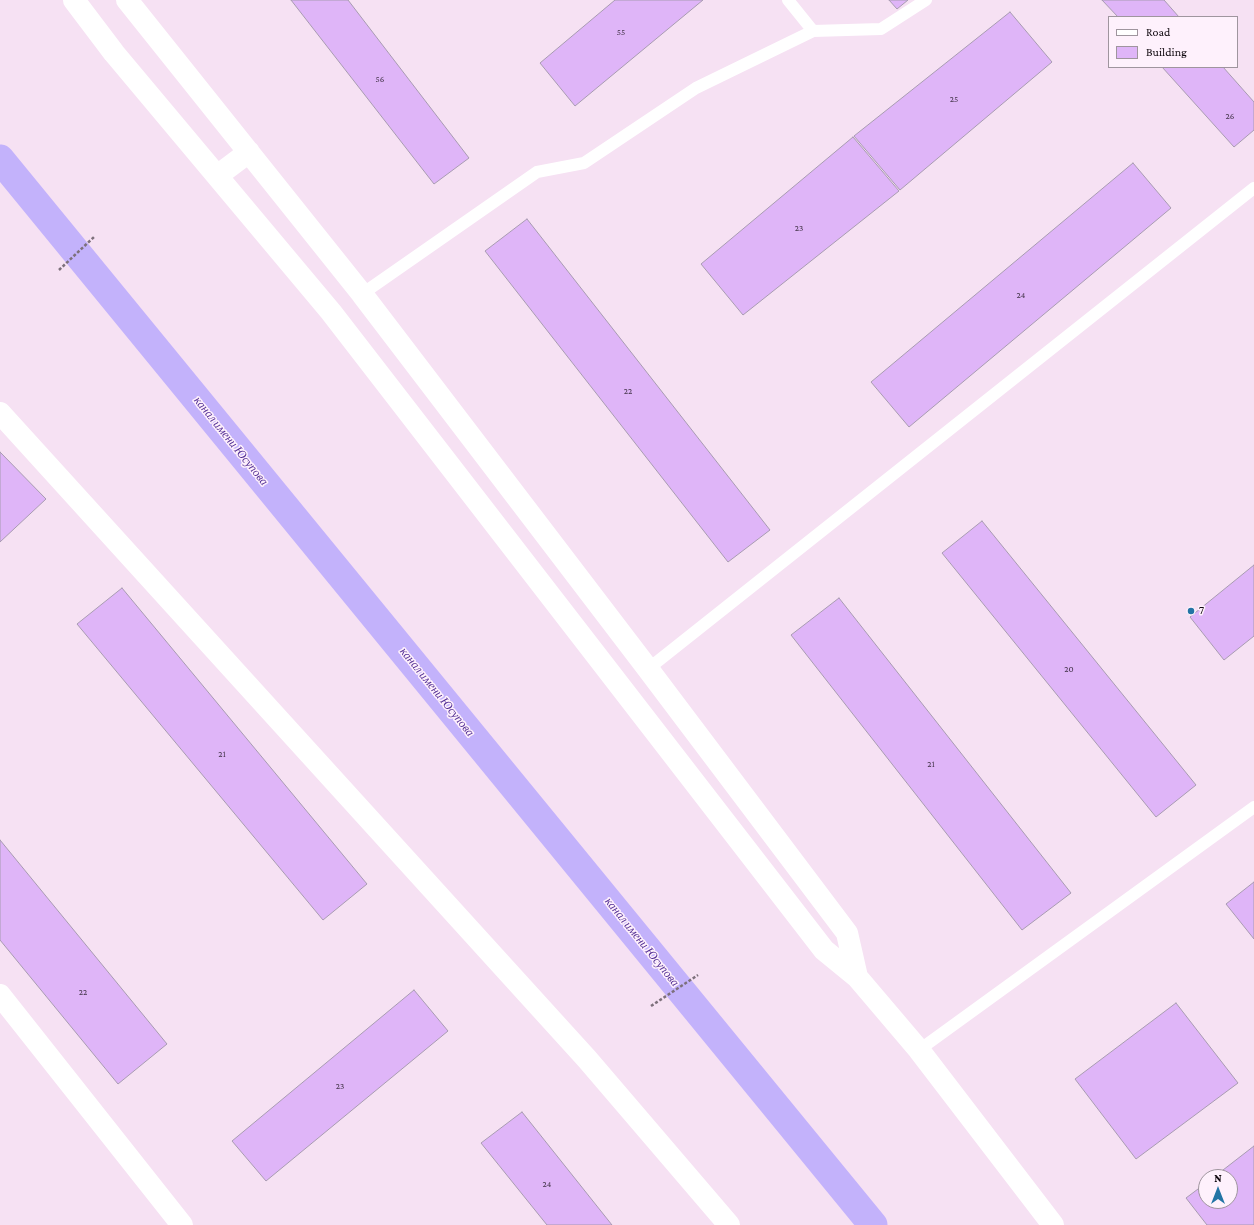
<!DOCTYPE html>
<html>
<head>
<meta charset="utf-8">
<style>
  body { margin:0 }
  #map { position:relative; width:1254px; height:1225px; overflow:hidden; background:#f6e1f3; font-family:"Crimson Pro",serif }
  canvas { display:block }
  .legend { position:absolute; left:1108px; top:16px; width:130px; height:52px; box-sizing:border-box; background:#fef1fc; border:1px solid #9f959e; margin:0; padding:5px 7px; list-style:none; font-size:12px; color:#110a10 }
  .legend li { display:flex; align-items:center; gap:8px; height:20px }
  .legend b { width:20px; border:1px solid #9f959e }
  .north { position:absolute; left:1198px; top:1169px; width:40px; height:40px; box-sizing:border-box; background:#fef1fc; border:1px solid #9f959e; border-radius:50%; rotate:0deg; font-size:11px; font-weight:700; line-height:16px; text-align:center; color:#110a10 }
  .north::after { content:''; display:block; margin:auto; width:14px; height:18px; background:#2374a5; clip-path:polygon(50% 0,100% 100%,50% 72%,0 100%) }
</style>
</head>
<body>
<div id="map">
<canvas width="1254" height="1225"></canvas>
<ul class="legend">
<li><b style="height:5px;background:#fff"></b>Road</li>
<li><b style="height:11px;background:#dfb5f8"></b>Building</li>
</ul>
<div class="north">N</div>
</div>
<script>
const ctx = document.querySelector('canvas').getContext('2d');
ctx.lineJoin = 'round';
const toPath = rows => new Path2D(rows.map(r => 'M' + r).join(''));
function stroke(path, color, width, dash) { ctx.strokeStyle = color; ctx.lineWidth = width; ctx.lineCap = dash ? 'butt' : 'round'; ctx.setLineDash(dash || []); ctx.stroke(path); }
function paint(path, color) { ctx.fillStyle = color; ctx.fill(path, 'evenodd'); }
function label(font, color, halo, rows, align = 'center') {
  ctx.font = font + ' "Crimson Pro",serif'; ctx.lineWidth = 3; ctx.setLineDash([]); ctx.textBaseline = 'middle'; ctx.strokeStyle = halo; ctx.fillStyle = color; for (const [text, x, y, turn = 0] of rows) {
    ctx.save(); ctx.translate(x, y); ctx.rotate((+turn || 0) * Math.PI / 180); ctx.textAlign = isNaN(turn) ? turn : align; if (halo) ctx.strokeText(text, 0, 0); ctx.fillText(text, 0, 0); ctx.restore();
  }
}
stroke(toPath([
  [0,159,873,1225]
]), '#c3b2fb', 29);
const building = toPath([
  [291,0,348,0,469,158,434,184,291,0],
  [615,0,703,0,575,106,540,63,615,0],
  [889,0,908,0,897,9,889,0],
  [1102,0,1164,0,1179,17,1118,17,1102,0],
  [1010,12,1052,62,900,190,854,136,1010,12],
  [1162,67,1223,67,1254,102,1254,130,1234,147,1162,67],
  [853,137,899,191,743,315,701,264,853,137],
  [1133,163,1171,208,909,427,871,382,1133,163],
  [527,219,770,530,728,562,485,251,527,219],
  [0,452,46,499,0,542,0,452],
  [982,521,1196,785,1156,817,942,553,982,521],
  [1254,565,1254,636,1224,660,1190,617,1254,565],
  [122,588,367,884,323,920,77,624,122,588],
  [839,598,1071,893,1022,930,791,635,839,598],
  [0,840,167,1044,118,1084,0,940,0,840],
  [1254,882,1254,939,1226,904,1254,882],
  [414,990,448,1031,266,1181,232,1141,414,990],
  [1176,1003,1238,1083,1136,1159,1075,1079,1176,1003],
  [522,1112,612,1225,547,1225,481,1143,522,1112],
  [1254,1146,1254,1225,1207,1225,1186,1198,1206,1183,1206,1201,1230,1201,1230,1177,1214,1177,1254,1146]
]);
paint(building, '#dfb5f8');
stroke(building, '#a89bb1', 1);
stroke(toPath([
  [59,270,95,236],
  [651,1006,698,975]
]), '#7d707b', 2.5, [3, 2]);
stroke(toPath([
  [788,0,813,31],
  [362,294,537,172,584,163,696,88,813,31,881,29,926,0],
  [648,669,1254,188],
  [919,1050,1254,807]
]), '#fff', 12);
stroke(toPath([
  [74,0,114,53,331,312,824,950,857,977,919,1050,1053,1225],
  [127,0,362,294,648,669,847,933,857,977],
  [217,176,249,152],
  [0,413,587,1059,729,1225],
  [0,995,182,1225]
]), '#fff', 22);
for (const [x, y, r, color] of [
  [1191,611,4,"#2374a5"]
]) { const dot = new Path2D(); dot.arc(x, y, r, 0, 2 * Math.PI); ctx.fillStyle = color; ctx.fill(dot); stroke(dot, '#fef1fc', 1.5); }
label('9px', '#44354a', null, [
  ["55",621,32],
  ["56",380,79],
  ["25",954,99],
  ["26",1230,116],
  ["23",799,228],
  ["24",1021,295],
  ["22",628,391],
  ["20",1069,669],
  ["21",222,754],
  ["21",931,764],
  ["22",83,992],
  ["23",340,1086],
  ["24",547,1184]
]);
label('11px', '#110a10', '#fef1fc', [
  ["7",1199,611]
], 'left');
label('italic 12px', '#532f95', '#fef1fc', [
  ["канал имени Юсупова",231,441,51],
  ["канал имени Юсупова",437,692,51],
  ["канал имени Юсупова",642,942,51]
]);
</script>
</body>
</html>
